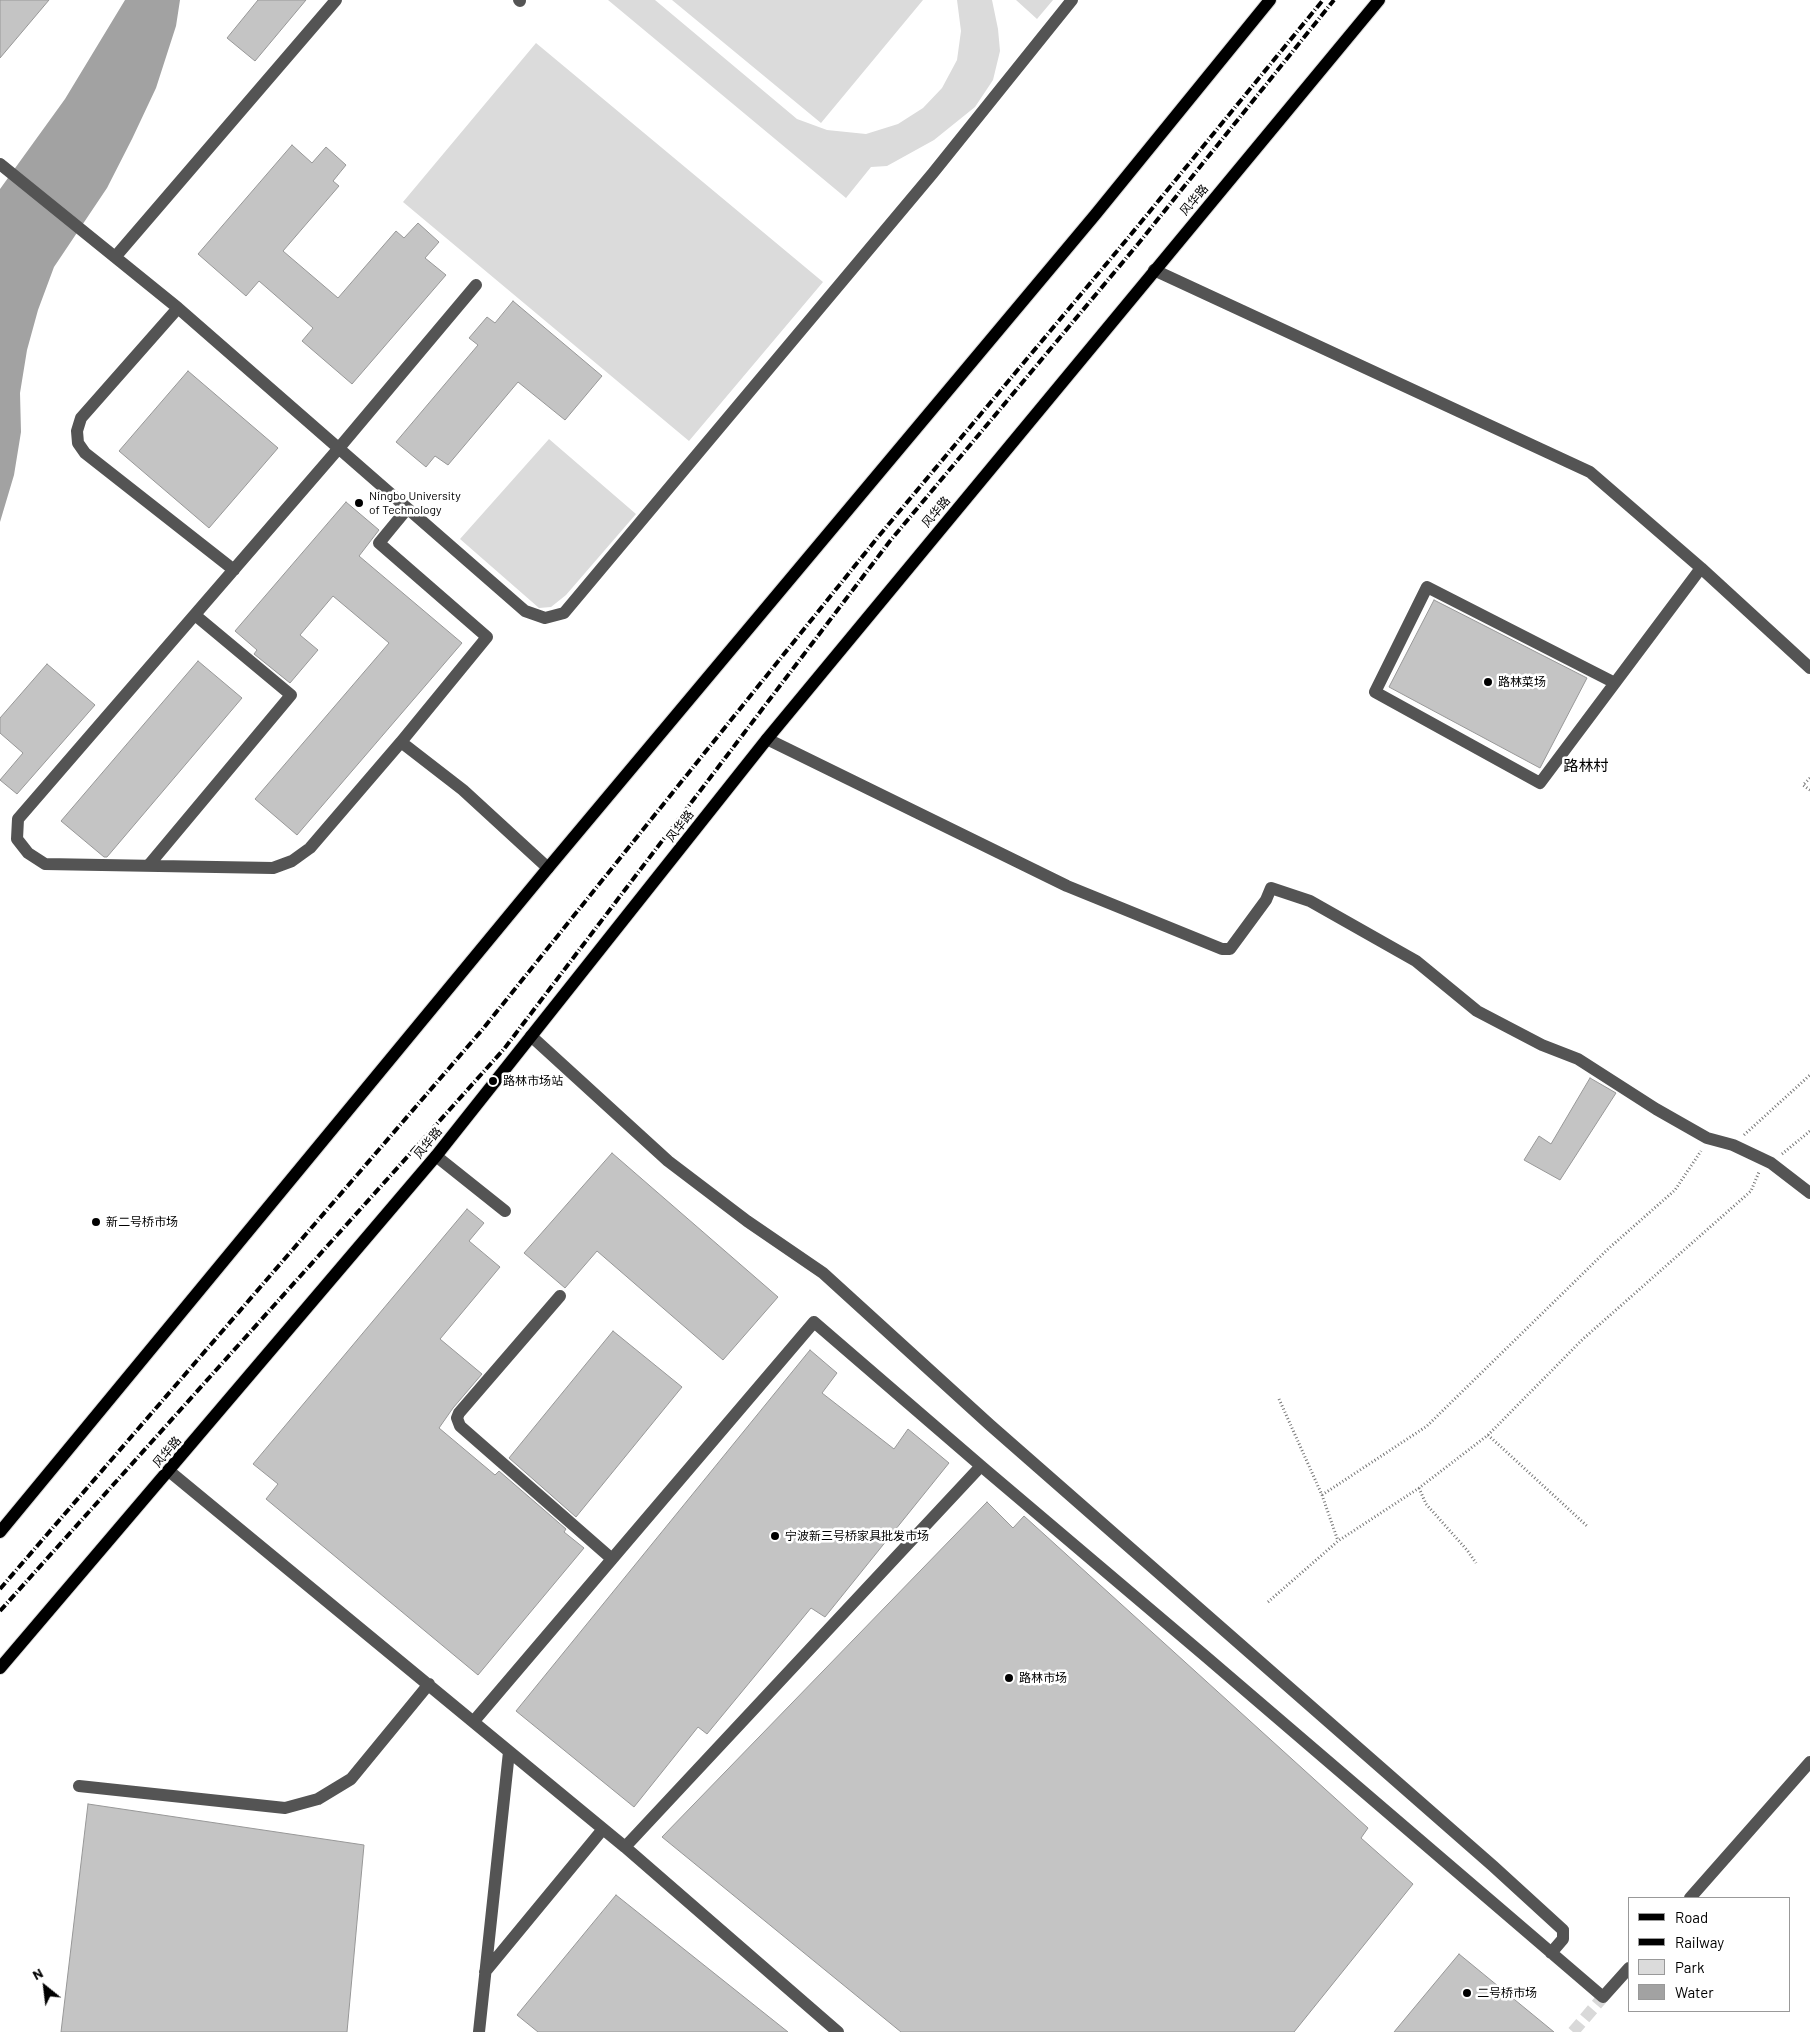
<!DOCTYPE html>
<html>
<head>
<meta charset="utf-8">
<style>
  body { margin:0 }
  #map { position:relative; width:1810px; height:2032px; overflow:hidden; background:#fff; font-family:Barlow,sans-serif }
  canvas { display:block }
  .legend { position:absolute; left:1628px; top:1897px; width:162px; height:115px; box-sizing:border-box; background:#fff; border:1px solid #999; margin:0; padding:6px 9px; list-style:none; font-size:15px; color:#000 }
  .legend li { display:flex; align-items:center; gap:10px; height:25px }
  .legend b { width:25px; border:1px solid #999 }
  .north { position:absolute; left:20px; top:1962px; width:50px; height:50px; -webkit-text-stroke:4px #fff; paint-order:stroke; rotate:331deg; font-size:14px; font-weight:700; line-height:20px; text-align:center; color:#000 }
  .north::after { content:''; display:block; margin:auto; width:18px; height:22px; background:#000; clip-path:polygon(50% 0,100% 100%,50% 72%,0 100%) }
</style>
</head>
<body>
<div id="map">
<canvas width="1810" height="2032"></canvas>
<ul class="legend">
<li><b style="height:6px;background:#000"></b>Road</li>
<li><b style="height:6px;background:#000"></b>Railway</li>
<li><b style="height:14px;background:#dbdbdb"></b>Park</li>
<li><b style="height:14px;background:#a2a2a2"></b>Water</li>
</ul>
<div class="north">N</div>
</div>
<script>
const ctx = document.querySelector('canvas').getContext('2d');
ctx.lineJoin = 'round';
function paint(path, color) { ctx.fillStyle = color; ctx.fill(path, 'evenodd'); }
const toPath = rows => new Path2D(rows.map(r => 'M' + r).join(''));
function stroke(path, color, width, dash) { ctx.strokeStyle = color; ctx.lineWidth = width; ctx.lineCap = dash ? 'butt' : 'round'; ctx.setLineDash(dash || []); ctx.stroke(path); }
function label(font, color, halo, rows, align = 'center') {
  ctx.font = font + ' Barlow,"Noto Sans SC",sans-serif'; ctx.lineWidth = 5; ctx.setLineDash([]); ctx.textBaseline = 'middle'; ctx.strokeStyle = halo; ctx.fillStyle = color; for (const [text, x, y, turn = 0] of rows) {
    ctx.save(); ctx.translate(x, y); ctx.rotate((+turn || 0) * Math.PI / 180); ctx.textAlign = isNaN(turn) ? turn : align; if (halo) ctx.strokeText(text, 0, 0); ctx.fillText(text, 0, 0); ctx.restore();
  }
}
paint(toPath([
  [608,0,655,0,797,119,827,130,866,134,898,124,923,108,942,88,957,60,961,31,957,0,992,0,998,29,1000,51,993,80,975,107,934,140,887,166,871,167,846,198],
  [672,0,923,0,821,123],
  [1016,0,1053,0,1037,19],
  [536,43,823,282,689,441,403,202],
  [549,439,636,514,566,595,551,607,539,608,460,539]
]), '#dbdbdb');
paint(toPath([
  [125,0,180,0,176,26,156,88,132,139,107,188,54,267,38,310,27,350,20,393,21,432,14,475,0,522,0,189,65,99]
]), '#a2a2a2');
const building = toPath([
  [0,0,49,0,0,58,0,0],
  [258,0,306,0,255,61,227,38,258,0],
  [292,145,312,163,326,147,346,165,333,181,339,186,283,251,338,298,396,231,404,238,418,223,439,242,425,258,446,275,352,384,302,341,313,328,259,281,246,296,198,254,292,145],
  [513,301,602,376,565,420,518,382,448,465,435,456,426,467,396,442,478,345,469,338,487,317,495,323,513,301],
  [188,371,278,448,209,528,119,451,188,371],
  [346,502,379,530,359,556,462,643,297,835,255,799,389,643,333,596,300,635,318,650,290,683,254,654,257,650,235,631,346,502],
  [1434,600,1587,678,1540,768,1389,687,1434,600],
  [198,661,242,698,107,857,104,857,61,821,198,661],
  [47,664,95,705,17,794,0,780,23,753,0,733,0,718,47,664],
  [1590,1078,1616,1093,1560,1180,1524,1160,1539,1136,1551,1144,1590,1078],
  [612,1153,778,1297,723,1360,597,1251,565,1288,524,1253,612,1153],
  [467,1209,484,1223,469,1241,500,1267,440,1339,482,1374,453,1408,439,1428,495,1475,499,1471,566,1529,564,1532,584,1548,478,1675,266,1499,278,1484,253,1464,467,1209],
  [613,1331,682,1387,576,1517,509,1458,613,1331],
  [810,1350,837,1373,822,1393,894,1449,908,1429,949,1463,825,1617,811,1608,707,1734,698,1727,634,1807,516,1711,810,1350],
  [987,1502,1013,1528,1024,1516,1368,1828,1361,1838,1413,1884,1294,2032,901,2032,662,1837,987,1502],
  [88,1804,364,1845,347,2032,61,2032,88,1804],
  [616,1895,788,2032,538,2032,517,2015,616,1895],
  [1459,1954,1554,2032,1394,2032,1459,1954]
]);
paint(building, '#c4c4c4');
stroke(building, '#989898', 1);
stroke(toPath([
  [1573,2032,1603,1997]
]), '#d9d9d9', 12, [12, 6]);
const major = toPath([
  [0,1532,548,868,1095,215,1270,0],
  [0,1668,436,1156,767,739,1379,0]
]);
stroke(major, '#dbdbdb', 14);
stroke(toPath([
  [1810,778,1803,785,1810,790],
  [1744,1135,1810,1075],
  [1782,1154,1810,1131],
  [1279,1399,1322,1495,1338,1541],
  [1488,1435,1587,1526],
  [1419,1488,1426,1504,1467,1550,1476,1563],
  [1322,1495,1427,1426,1608,1249,1675,1190,1701,1151],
  [1268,1602,1338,1541,1419,1488,1488,1435,1583,1339,1751,1191,1759,1172]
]), '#767676', 3, [1, 2.5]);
stroke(toPath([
  [519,0,520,1],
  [0,164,178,308,525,611,545,618,564,613,933,173,1072,0],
  [116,256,336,0],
  [1154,270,1590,472,1701,568,1810,668],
  [178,308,81,418,77,431,78,443,85,453,234,570],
  [407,509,379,543,487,637,401,742,463,790,548,868],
  [1615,683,1427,587,1375,692,1540,783,1701,568],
  [767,739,1067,886,1222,949,1230,949,1266,900,1271,888,1310,901,1416,961,1477,1011,1542,1045,1578,1059,1656,1109,1707,1138,1733,1145,1771,1163,1810,1193],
  [401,742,310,848,292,861,273,868,45,864,28,853,17,839,18,819,339,448,476,285],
  [148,866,291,695,195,615],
  [531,1036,668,1161,747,1221,823,1273,990,1425,1493,1866,1563,1930,1563,1939,1551,1953],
  [436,1156,505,1211],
  [560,1296,459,1413,457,1418,460,1426,612,1559],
  [981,1466,1204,1655,1603,1997,1629,1968],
  [169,1471,625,1847,981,1466,814,1322,474,1721],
  [79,1786,285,1808,318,1799,351,1779,429,1684],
  [625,1847,838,2032],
  [1690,1898,1810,1762],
  [485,1972,603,1829],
  [479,2032,509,1752]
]), '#545454', 12);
stroke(major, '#000', 12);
stroke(toPath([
  [0,1589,482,1030,878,537,1128,238,1323,0],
  [0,1611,504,1049,890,541,1138,244,1334,0]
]), '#000', 4, [8, 2.5, 1, 2.5]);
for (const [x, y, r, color] of [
  [359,503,5,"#000"],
  [1488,682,5,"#000"],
  [493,1081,5,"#000"],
  [96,1222,5,"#000"],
  [775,1536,5,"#000"],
  [1009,1678,5,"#000"],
  [1467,1993,5,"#000"]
]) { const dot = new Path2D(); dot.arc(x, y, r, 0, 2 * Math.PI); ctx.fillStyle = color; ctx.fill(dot); stroke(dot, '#fff', 2); }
label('12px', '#000', '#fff', [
  ["风华路",1194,200,-50],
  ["风华路",936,512,-50],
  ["风华路",680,826,-52],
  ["风华路",428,1143,-51],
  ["风华路",167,1452,-50]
]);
label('12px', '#000', '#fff', [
  ["Ningbo University",369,496],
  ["of Technology",369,510],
  ["路林菜场",1498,682],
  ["路林市场站",503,1081],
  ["新二号桥市场",106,1222],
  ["宁波新三号桥家具批发市场",785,1536],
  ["路林市场",1019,1678],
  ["二号桥市场",1477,1993]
], 'left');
label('15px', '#000', '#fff', [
  ["路林村",1586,766]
]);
</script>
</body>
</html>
